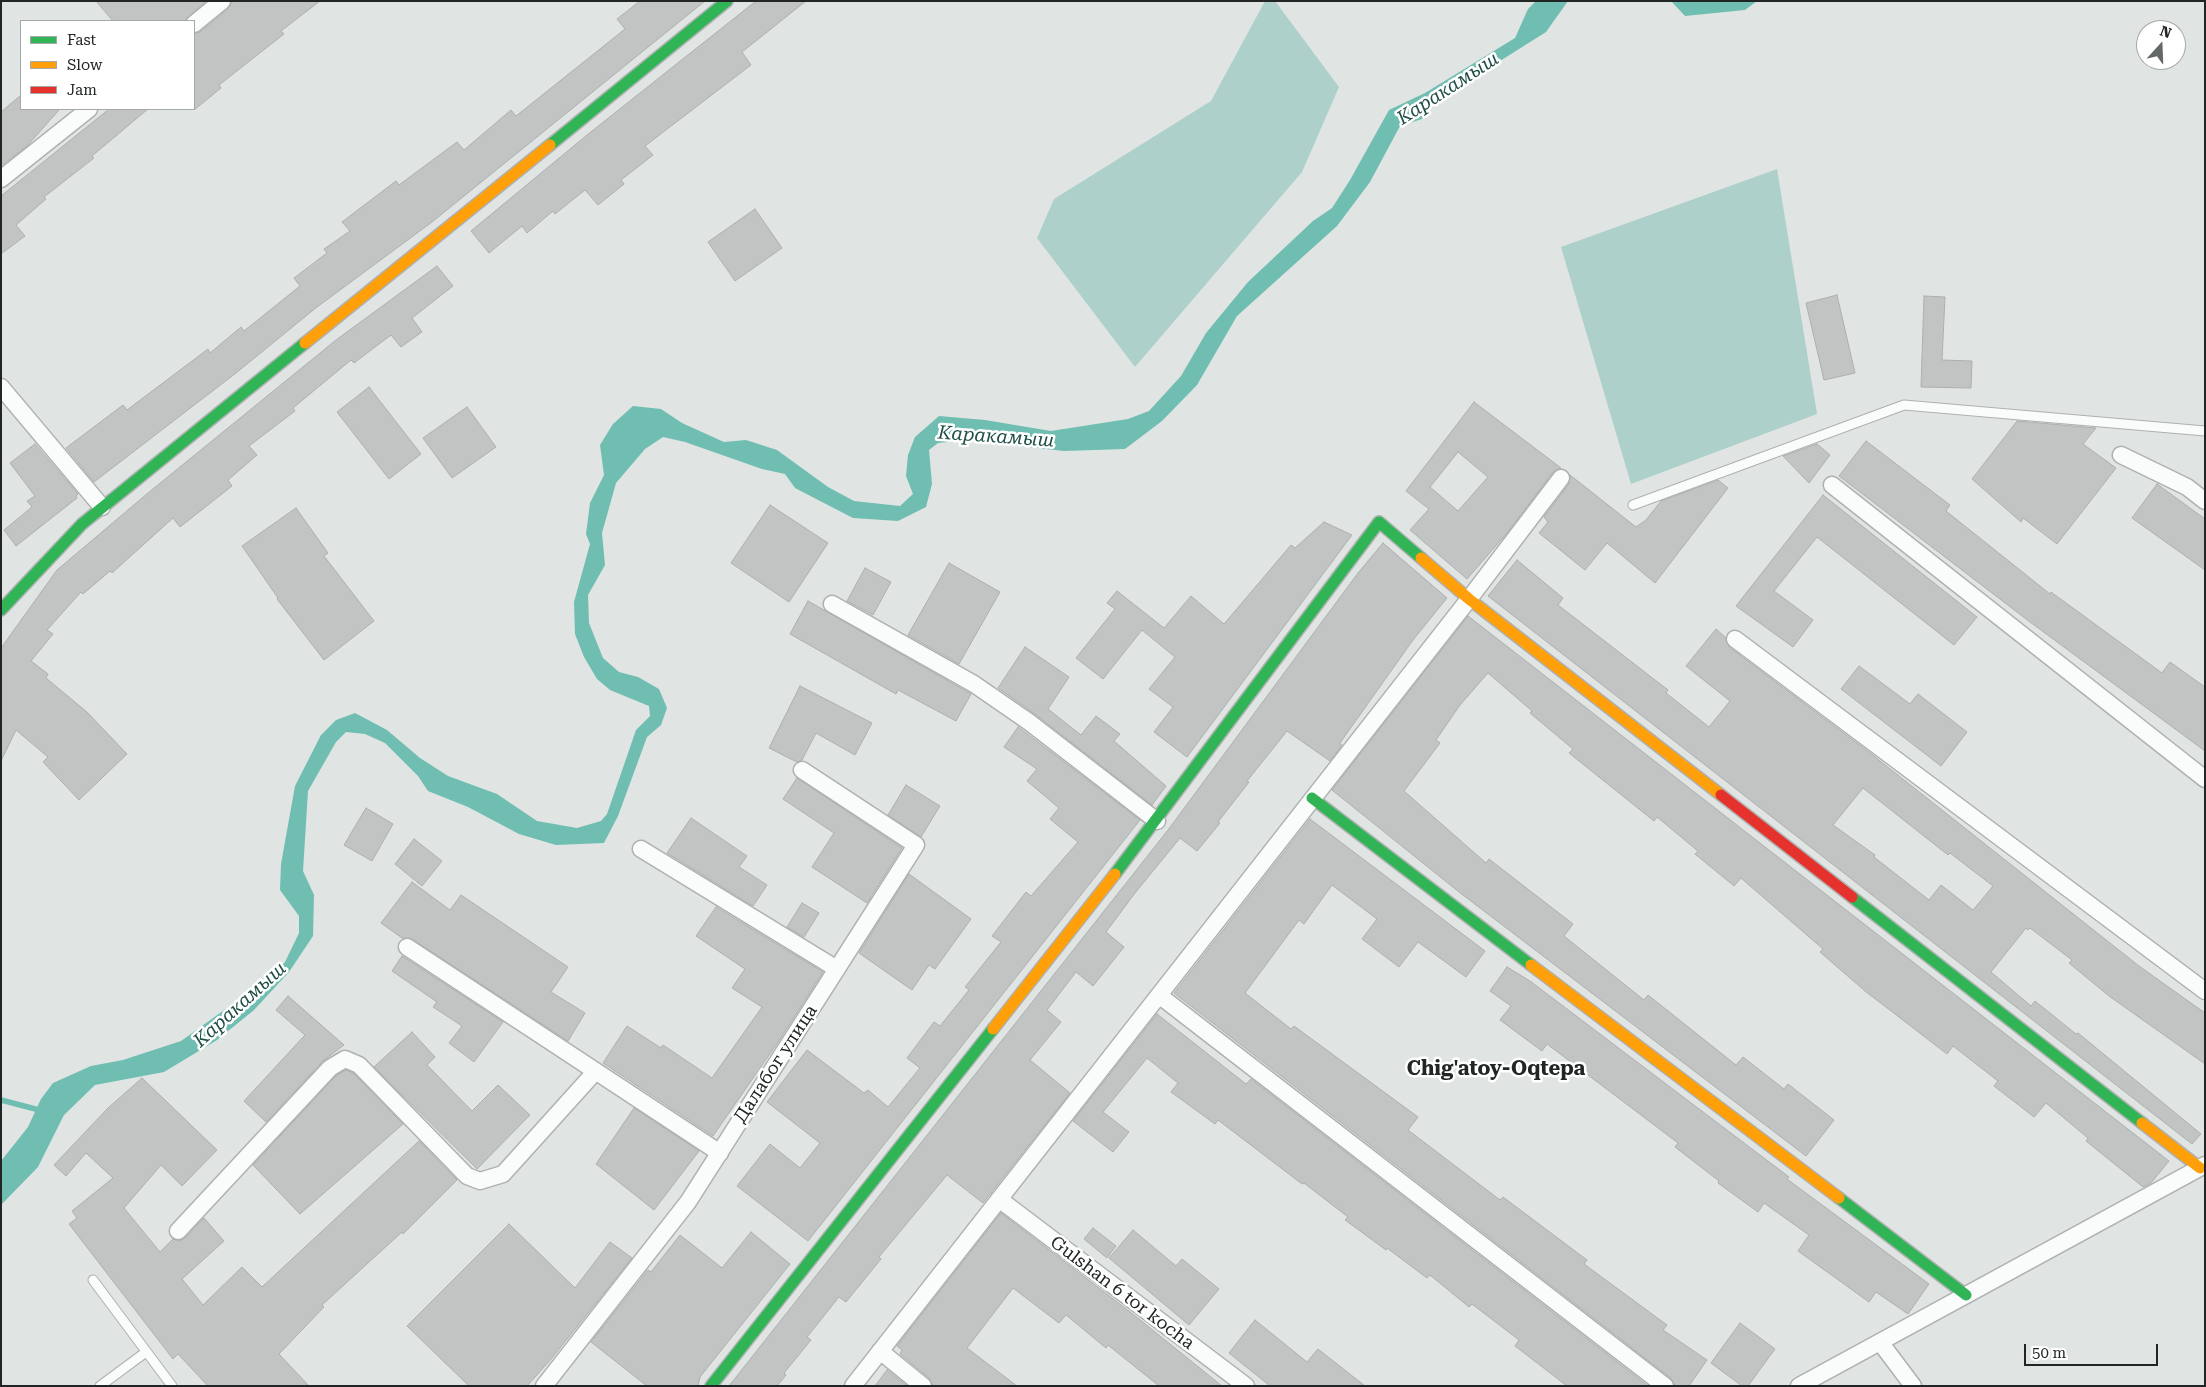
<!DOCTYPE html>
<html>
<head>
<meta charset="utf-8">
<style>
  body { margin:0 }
  #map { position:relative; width:2206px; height:1387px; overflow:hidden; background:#e0e4e3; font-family:"Roboto Serif",serif }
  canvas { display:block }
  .frame { position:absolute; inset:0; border:2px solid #222525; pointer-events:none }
  .legend { position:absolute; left:20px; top:20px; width:175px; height:90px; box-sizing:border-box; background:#fff; border:1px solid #a7a8a8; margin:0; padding:6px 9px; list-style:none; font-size:15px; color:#222525 }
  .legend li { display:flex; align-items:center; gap:10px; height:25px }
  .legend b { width:25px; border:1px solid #a7a8a8 }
  .north { position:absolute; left:2136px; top:20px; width:50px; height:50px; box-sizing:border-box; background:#fff; border:1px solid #a7a8a8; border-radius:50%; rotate:20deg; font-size:14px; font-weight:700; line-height:20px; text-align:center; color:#222525 }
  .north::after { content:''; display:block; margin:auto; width:18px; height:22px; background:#646868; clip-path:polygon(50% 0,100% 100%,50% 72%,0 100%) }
  .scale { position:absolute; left:2024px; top:1344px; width:134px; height:22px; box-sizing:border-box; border:2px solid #222525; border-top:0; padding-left:6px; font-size:15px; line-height:18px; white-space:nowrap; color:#222525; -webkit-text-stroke:4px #fff; paint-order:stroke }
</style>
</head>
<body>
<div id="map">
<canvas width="2206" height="1387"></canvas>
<div class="frame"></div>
<ul class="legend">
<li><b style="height:6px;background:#30b455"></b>Fast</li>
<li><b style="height:6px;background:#ff9f0a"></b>Slow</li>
<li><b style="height:6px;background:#e5322d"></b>Jam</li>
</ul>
<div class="north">N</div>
<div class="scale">50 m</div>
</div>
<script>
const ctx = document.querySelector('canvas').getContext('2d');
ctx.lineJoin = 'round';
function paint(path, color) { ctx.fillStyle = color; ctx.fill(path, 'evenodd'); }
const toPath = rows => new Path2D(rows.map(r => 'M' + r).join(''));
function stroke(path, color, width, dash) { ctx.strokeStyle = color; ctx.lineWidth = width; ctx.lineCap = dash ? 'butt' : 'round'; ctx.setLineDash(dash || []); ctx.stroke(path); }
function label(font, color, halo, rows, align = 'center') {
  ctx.font = font + ' "Roboto Serif",serif'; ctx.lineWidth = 5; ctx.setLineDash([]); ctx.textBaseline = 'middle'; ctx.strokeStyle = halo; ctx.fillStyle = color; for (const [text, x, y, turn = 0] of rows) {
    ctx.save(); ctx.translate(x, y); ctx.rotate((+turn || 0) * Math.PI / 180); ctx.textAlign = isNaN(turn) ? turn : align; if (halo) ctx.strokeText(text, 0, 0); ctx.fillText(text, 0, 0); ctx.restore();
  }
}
paint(toPath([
  [1265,1,1275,1,1339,87,1302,172,1135,367,1037,238,1054,199,1211,101],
  [1777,169,1817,414,1631,484,1561,247]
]), '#add1ca');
paint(toPath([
  [1536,1,1568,1,1546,32,1430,105,1422,119,1400,126,1370,182,1337,226,1237,316,1197,385,1162,421,1125,449,1064,451,968,440,938,443,929,450,932,484,926,507,898,521,853,518,795,488,785,474,762,469,685,442,663,437,645,449,616,483,602,533,605,565,588,595,589,623,603,658,619,672,638,677,659,689,667,708,661,725,647,737,618,816,604,843,556,845,519,834,468,807,428,791,418,776,385,743,365,734,346,732,336,742,308,791,303,871,314,895,313,936,289,972,254,1010,217,1040,164,1072,95,1085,64,1115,38,1167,1,1205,1,1161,28,1127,41,1099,53,1083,91,1066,123,1060,181,1041,273,975,285,962,299,933,299,916,280,890,281,864,295,786,321,735,336,720,355,713,387,730,420,758,448,776,497,794,537,821,577,828,601,821,607,814,636,730,650,716,649,706,610,690,597,679,584,657,575,634,574,602,590,544,586,534,590,503,604,475,600,445,613,424,633,406,661,409,682,423,724,442,746,440,777,450,828,487,854,501,900,506,913,494,906,476,908,455,915,437,939,416,985,420,1051,431,1128,419,1149,411,1181,376,1206,333,1248,282,1313,221,1332,208,1350,180,1389,110,1425,93,1515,38,1528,9],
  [1671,1,1757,1,1745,10,1685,16]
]), '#6fbeb1');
stroke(toPath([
  [1,1100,43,1111]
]), '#6fbeb1', 5.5);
const building = toPath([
  [96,1,206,1,184,21,113,21,96,1],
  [232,1,320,1,281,31,284,34,219,85,221,88,194,110,194,34,200,32,228,9,232,1],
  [640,1,705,1,432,222,317,307,236,373,94,482,66,448,123,405,127,410,208,349,210,353,241,327,244,331,300,286,294,278,327,253,324,249,350,231,342,222,396,181,399,185,457,142,464,150,511,110,516,116,625,29,617,19,640,1],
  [756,1,806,1,742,52,751,65,645,146,653,155,621,180,624,184,598,205,585,190,555,214,553,211,527,233,522,226,489,253,471,231,587,135,756,1],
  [21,95,21,109,60,109,27,146,1,166,1,112,21,95],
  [109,109,148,109,92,156,94,158,44,197,46,199,16,225,25,236,1,254,1,196,109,109],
  [755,209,782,248,735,281,708,242,755,209],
  [437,266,453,286,412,318,422,332,401,347,391,335,354,363,351,360,293,408,295,411,249,446,257,455,228,480,232,486,180,527,173,518,112,573,110,571,83,594,81,592,47,630,53,634,31,661,48,674,46,678,87,712,127,754,79,800,43,762,48,757,16,730,1,761,1,648,57,570,148,493,336,340,437,266],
  [1837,295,1855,373,1824,380,1806,303,1837,295],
  [1924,296,1945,297,1942,360,1972,361,1971,388,1921,387,1924,296],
  [369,387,421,454,389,479,337,412,369,387],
  [1474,402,1561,468,1553,472,1507,533,1467,579,1410,530,1429,509,1406,491,1474,402],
  [1458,452,1488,477,1458,511,1430,487,1458,452],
  [467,407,496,447,452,478,423,438,467,407],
  [2017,421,2096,428,2083,444,2116,468,2057,544,2023,518,2021,522,1972,479,2017,421],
  [1866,441,1950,505,1946,511,2050,594,2051,592,2162,673,2170,662,2205,687,2205,751,2030,622,1839,476,1866,441],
  [35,444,78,494,76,496,77,498,16,546,4,530,32,507,27,501,35,496,10,463,35,444],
  [1817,444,1830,455,1809,483,1783,456,1817,444],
  [1570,475,1636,527,1646,520,1661,501,1718,480,1728,488,1655,583,1607,543,1585,570,1539,533,1548,522,1544,517,1569,484,1570,475],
  [2157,484,2205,519,2205,570,2132,518,2157,484],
  [1823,495,1977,617,1954,645,1817,537,1774,591,1813,620,1793,647,1736,606,1823,495],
  [770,505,828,543,789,602,731,563,770,505],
  [296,508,328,553,324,556,374,621,324,660,277,599,278,598,242,546,296,508],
  [1324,522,1352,535,1187,757,1154,732,1173,707,1149,689,1175,657,1142,630,1103,679,1076,658,1115,609,1107,603,1117,591,1164,628,1191,596,1224,624,1291,545,1295,548,1324,522],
  [1383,543,1447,598,1413,640,1340,743,1342,745,1330,761,1287,731,1247,781,1249,782,1218,822,1220,823,1197,851,1180,838,1135,893,1106,932,1124,947,1093,986,1076,972,1047,1010,1061,1022,1030,1060,1070,1093,983,1203,947,1175,879,1257,881,1259,846,1302,839,1297,807,1337,811,1340,784,1373,786,1375,777,1386,729,1386,1168,830,1358,573,1383,543],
  [1517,560,1563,598,1558,605,1668,690,1666,693,1709,727,1730,701,1686,666,1716,629,1725,637,1729,647,1870,753,2139,966,2205,1013,2205,1064,2109,996,2069,963,2072,960,2030,928,2028,930,2026,928,1991,972,2031,1006,2035,1001,2076,1034,2078,1033,2201,1134,2192,1144,1488,596,1517,560],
  [1863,788,1948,855,1950,853,1993,886,1973,910,1941,885,1929,900,1874,857,1875,855,1833,825,1863,788],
  [949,563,1000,592,959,664,908,635,949,563],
  [865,568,891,582,873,615,847,601,865,568],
  [808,601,971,694,956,721,898,690,896,694,790,634,808,601],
  [1468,616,2169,1161,2151,1183,2143,1187,2086,1141,2088,1138,2046,1103,2034,1117,1994,1086,1998,1081,1953,1046,1947,1054,1865,991,1820,952,1823,949,1741,878,1734,886,1695,854,1698,851,1657,817,1654,821,1569,753,1573,749,1530,713,1532,711,1488,673,1460,705,1436,740,1440,743,1404,791,1486,863,1489,859,1573,924,1564,936,1644,1000,1648,995,1736,1065,1743,1057,1784,1089,1788,1084,1834,1120,1806,1156,1459,892,1332,790,1468,616],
  [1025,647,1069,677,1048,709,1081,735,1096,716,1120,734,1114,741,1166,786,1152,805,1035,714,998,688,1025,647],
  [1859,666,1910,704,1918,694,1967,732,1941,766,1841,689,1859,666],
  [800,686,872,723,855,755,816,733,802,760,797,762,769,748,800,686],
  [1018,727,1140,820,808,1241,737,1186,770,1144,800,1168,820,1143,767,1102,807,1050,864,1093,868,1090,888,1107,920,1068,907,1058,934,1022,940,1026,969,990,965,987,1001,942,992,936,1026,892,1031,896,1078,842,1050,819,1059,808,1027,781,1037,769,1004,747,1018,727],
  [797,778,902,848,867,903,812,867,834,833,783,799,797,778],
  [906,785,940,806,921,837,888,815,906,785],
  [366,808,393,824,372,861,344,845,366,808],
  [691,818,747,856,739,867,767,885,753,906,667,853,691,818],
  [1310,819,1485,951,1466,977,1418,942,1399,967,1362,939,1377,919,1332,885,1304,924,1299,920,1245,993,1291,1029,1294,1026,1418,1117,1408,1130,1500,1200,1503,1197,1587,1260,1584,1264,1667,1325,1663,1330,1707,1360,1689,1386,1675,1386,1671,1378,1174,993,1310,819],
  [414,839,442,861,422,886,395,864,414,839],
  [909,874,971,919,935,969,929,965,912,990,859,953,909,874],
  [412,882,450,910,461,895,568,967,551,992,585,1013,568,1041,412,939,402,938,381,923,412,882],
  [802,903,819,913,804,937,787,927,802,903],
  [716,907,823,972,776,1045,713,1136,603,1063,627,1026,661,1048,663,1045,712,1078,762,1007,732,988,745,969,696,936,716,907],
  [402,956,503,1022,474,1062,449,1043,462,1026,433,1007,437,1002,392,971,402,956],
  [1507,967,1530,981,1789,1177,1787,1179,1929,1284,1908,1314,1876,1292,1869,1302,1798,1251,1809,1235,1764,1203,1758,1212,1718,1183,1719,1181,1675,1147,1678,1143,1547,1044,1542,1051,1500,1020,1511,1006,1490,991,1507,967],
  [288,996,344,1045,323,1061,266,1122,244,1101,305,1035,276,1010,288,996],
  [1157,1014,1246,1084,1251,1079,1648,1386,1567,1386,1515,1346,1519,1340,1472,1304,1469,1307,1430,1275,1427,1278,1387,1248,1386,1250,1345,1220,1348,1217,1304,1183,1302,1184,1218,1120,1215,1124,1171,1092,1178,1083,1147,1058,1103,1112,1129,1132,1113,1152,1073,1121,1157,1014],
  [412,1032,435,1057,427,1065,472,1111,498,1085,530,1115,477,1169,374,1067,412,1032],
  [346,1070,353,1073,403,1124,300,1214,253,1165,336,1076,346,1070],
  [142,1078,217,1150,182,1186,161,1165,124,1208,160,1252,173,1239,180,1241,185,1238,204,1218,224,1241,182,1279,203,1305,242,1267,262,1287,419,1141,457,1180,403,1234,402,1232,322,1305,324,1307,279,1354,309,1386,208,1386,178,1354,173,1359,69,1224,77,1218,72,1211,113,1178,86,1153,66,1176,54,1165,108,1108,142,1078],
  [634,1108,699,1151,654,1210,596,1164,634,1108],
  [1001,1213,1134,1315,1222,1386,1159,1386,1108,1345,1106,1348,1066,1315,1059,1323,1013,1288,967,1348,1017,1386,933,1386,929,1378,900,1354,902,1350,897,1346,1001,1213],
  [509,1224,575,1288,610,1242,632,1258,552,1358,527,1386,469,1386,407,1326,509,1224],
  [1093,1228,1116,1246,1107,1258,1084,1239,1093,1228],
  [1133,1230,1176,1266,1182,1259,1219,1289,1189,1325,1109,1258,1133,1230],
  [751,1232,790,1264,700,1377,698,1386,647,1386,591,1342,648,1270,651,1272,680,1235,722,1268,751,1232],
  [1255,1320,1307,1362,1318,1349,1365,1386,1270,1386,1229,1353,1255,1320],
  [1740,1323,1775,1349,1748,1386,1742,1386,1711,1363,1740,1323],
  [887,1370,907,1386,875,1386,887,1370]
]);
paint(building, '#c1c4c3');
stroke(building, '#acafaf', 1);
const lane = toPath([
  [1633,505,1904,405,2205,431],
  [93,1280,172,1386],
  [100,1386,146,1352]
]);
const street = toPath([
  [194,24,222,1],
  [1,179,89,109],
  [1,387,102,507],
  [2121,455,2187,487,2205,501],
  [1832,485,2205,779],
  [832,604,974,684,1029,722,1157,821],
  [1735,639,2205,991],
  [641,849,837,969],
  [407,947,720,1153],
  [1160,996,1665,1386],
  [999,1199,1246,1386],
  [178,1231,330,1068,345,1059,359,1065,467,1176,480,1181,503,1174,595,1072],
  [1880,1342,1913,1386],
  [880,1351,923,1386],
  [544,1386,688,1202,916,845,802,770],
  [853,1386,1469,599,1561,478],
  [1799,1386,2205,1165]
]);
const fast = toPath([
  [550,145,727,1],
  [1,610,82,524,305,343],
  [1312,798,1531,965],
  [1115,874,1379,522,1421,558],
  [1852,897,2142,1123],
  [1839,1198,1966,1295],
  [711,1386,993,1029]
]);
const slow = toPath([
  [305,343,550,145],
  [1421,558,1469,599,1721,795],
  [1531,965,1839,1198],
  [993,1029,1115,874],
  [2142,1123,2200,1168]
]);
const jam = toPath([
  [1721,795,1852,897]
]);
stroke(lane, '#aeb1b1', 11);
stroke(street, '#aeb1b1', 19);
stroke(fast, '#aeb1b1', 14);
stroke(slow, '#aeb1b1', 14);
stroke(jam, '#aeb1b1', 14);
stroke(lane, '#fafbfb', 9);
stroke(street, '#fafbfb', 16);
stroke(fast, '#30b455', 11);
stroke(slow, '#ff9f0a', 11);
stroke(jam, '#e5322d', 11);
label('18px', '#222525', '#fff', [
  ["Далабог улица",776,1064,-57],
  ["Gulshan 6 tor kocha",1122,1293,37]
]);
label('italic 19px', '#1e4e46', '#fff', [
  ["Каракамыш",1448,89,-33],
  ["Каракамыш",996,437,4],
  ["Каракамыш",240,1005,-42]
]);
label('bold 20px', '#222525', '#fff', [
  ["Chig'atoy-Oqtepa",1496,1069]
]);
</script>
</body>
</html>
